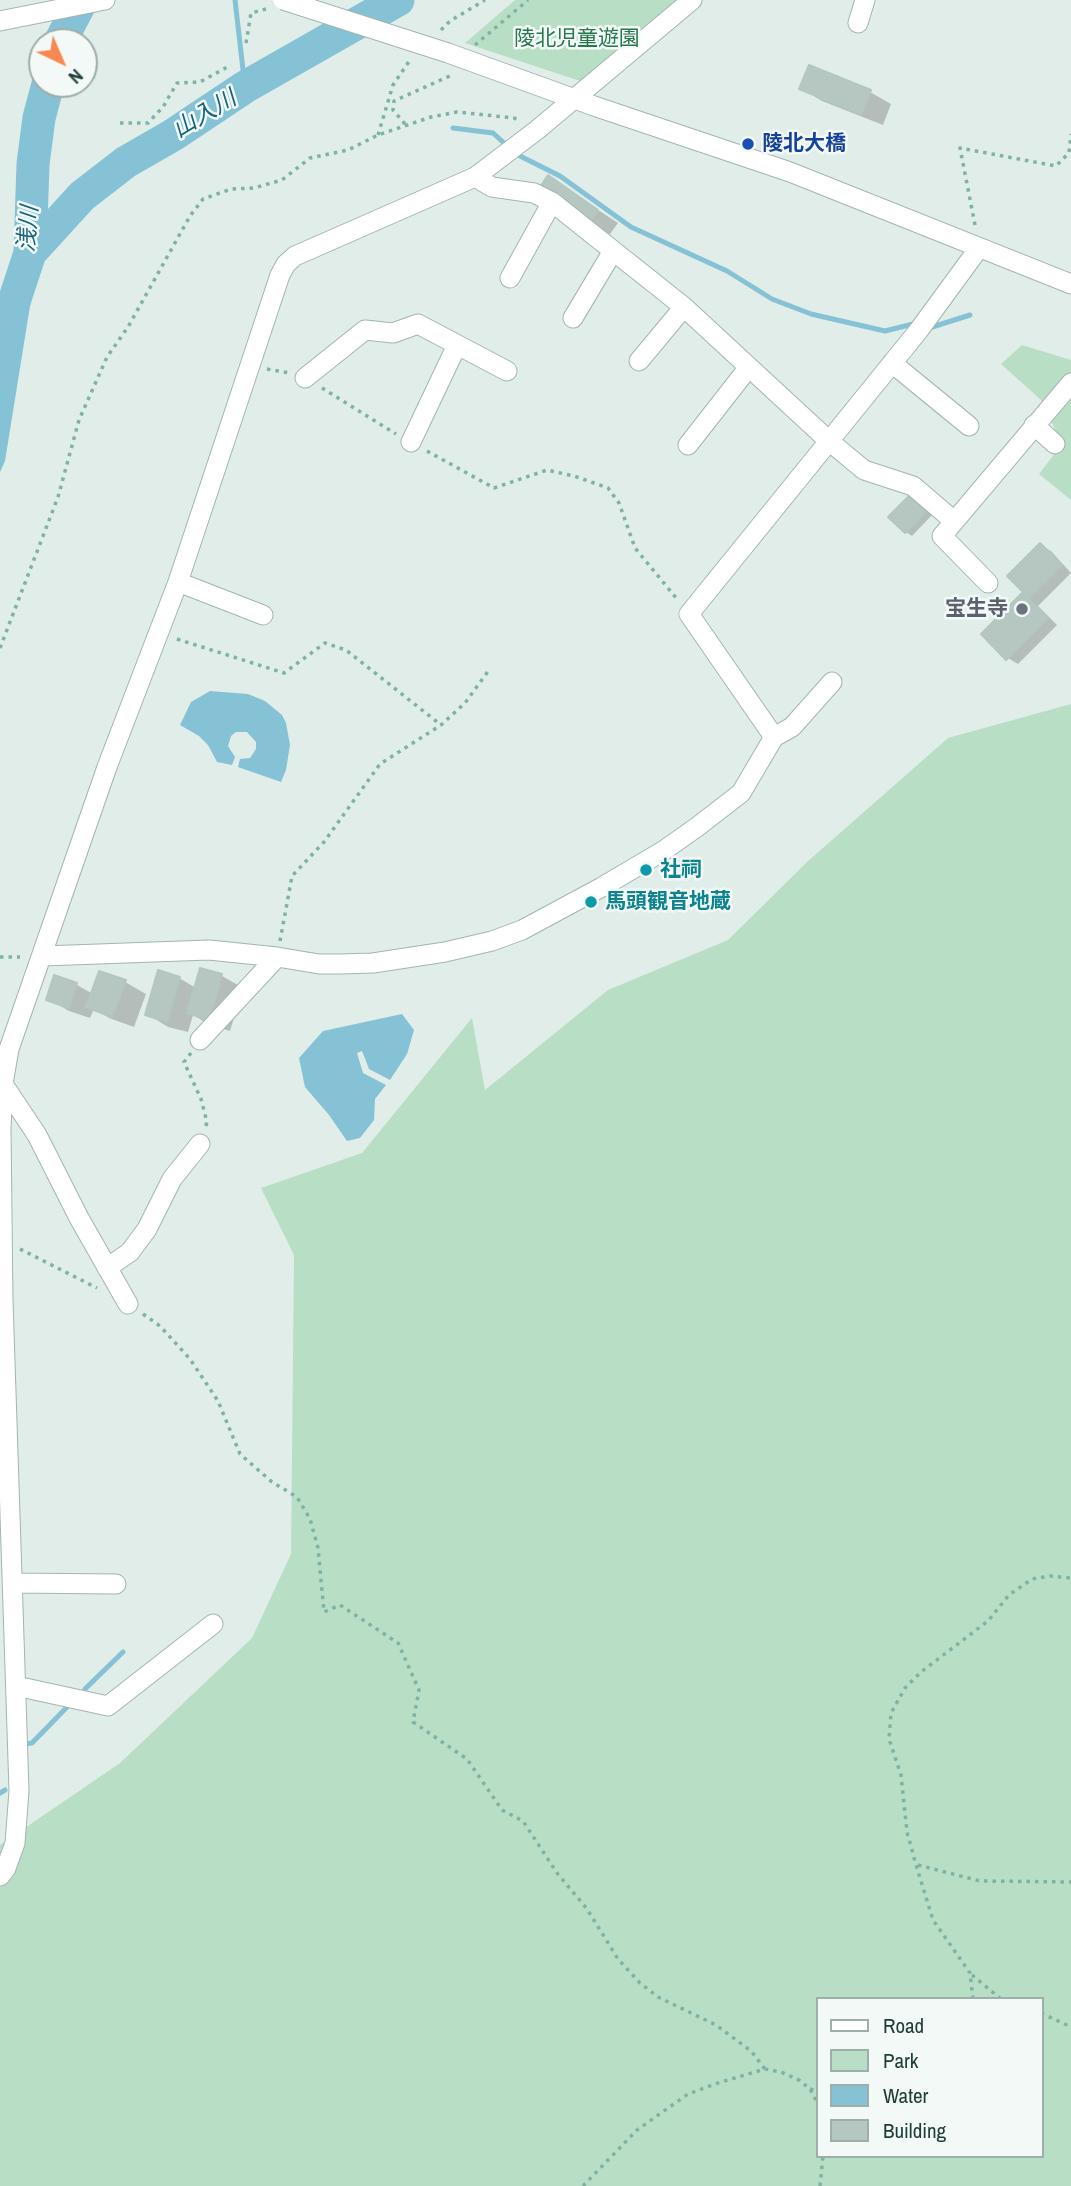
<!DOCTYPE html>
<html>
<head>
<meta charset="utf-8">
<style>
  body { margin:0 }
  #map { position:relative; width:1071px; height:2186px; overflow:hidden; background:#e1ede8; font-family:"Archivo Narrow",sans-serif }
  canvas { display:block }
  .legend { position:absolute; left:816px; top:1997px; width:228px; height:161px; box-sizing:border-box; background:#f2f9f6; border:2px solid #9eaeaa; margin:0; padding:9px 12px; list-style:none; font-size:21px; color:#203e39 }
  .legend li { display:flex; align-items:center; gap:14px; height:35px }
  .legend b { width:35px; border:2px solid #9eaeaa }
  .north { position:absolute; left:28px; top:28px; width:70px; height:70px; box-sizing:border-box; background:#f2f9f6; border:2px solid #9eaeaa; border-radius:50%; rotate:136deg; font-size:19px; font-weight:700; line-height:28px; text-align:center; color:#203e39 }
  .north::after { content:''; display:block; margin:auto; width:24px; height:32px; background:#fa8951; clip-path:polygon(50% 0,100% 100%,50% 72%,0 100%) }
</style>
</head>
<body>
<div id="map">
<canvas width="1071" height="2186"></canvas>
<ul class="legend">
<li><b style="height:9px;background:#fff"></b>Road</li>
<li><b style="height:19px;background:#b8dfc6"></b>Park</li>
<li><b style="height:19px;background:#85c2d5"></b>Water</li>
<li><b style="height:19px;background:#b6c7c2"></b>Building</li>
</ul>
<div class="north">N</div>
</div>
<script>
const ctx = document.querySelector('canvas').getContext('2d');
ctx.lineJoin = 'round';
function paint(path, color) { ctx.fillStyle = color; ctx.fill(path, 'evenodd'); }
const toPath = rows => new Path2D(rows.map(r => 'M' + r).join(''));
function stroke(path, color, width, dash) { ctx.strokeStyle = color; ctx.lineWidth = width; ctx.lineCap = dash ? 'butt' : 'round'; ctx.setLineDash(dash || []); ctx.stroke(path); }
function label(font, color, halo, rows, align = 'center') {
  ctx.font = font + ' "Archivo Narrow","Noto Sans JP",sans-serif'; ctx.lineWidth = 5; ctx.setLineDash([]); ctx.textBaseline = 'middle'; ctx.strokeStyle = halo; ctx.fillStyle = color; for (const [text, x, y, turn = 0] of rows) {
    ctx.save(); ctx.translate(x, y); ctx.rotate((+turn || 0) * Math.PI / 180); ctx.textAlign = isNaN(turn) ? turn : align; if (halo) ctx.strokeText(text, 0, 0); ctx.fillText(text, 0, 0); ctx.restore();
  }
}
paint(toPath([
  [515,0,681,0,586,83,465,43],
  [1022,345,1071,360,1071,500,1039,474,1062,444,1041,400,1001,364],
  [1071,704,1071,2186,0,2186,0,1845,120,1763,252,1638,291,1554,294,1255,261,1188,362,1153,472,1018,485,1090,608,990,728,940,807,862,948,738],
  [817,1999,1041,1999,1041,2156,817,2156]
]), '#b8dfc6');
paint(toPath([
  [28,226,40,244,5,461,0,472,0,352],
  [210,691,248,694,265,701,282,715,286,723,290,745,286,770,281,782,238,767,240,759,250,758,256,749,256,742,247,732,236,732,231,736,228,746,235,757,232,765,217,762,208,745,199,736,180,725,191,702],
  [402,1014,414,1030,407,1054,390,1080,369,1069,362,1051,357,1053,363,1073,386,1085,375,1099,374,1120,360,1138,347,1141,329,1115,305,1087,299,1058,323,1031]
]), '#85c2d5');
paint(toPath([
  [801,88,870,92,891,104,883,125,822,101],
  [549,178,618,223,610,234,589,222],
  [917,501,932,515,912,536,906,532],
  [1040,545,1051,551,1071,573,1038,606,1057,625,1018,664,1008,658],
  [201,970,222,976,243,988,230,1031,210,1025,193,1015,188,1032,168,1027,147,1014,179,978,196,988],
  [55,977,77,985,93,994,125,982,146,994,134,1027,109,1018,94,1009,90,1018,69,1011,48,999]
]), '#0003');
stroke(toPath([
  [235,0,245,87],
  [453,128,493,133,504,143],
  [520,156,560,176,631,227,727,271,772,299,811,314,885,331,917,323],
  [929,328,970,315],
  [85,1689,123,1652],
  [25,1748,25,1744,32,1743,71,1703],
  [0,1793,5,1790]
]), '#85c2d5', 5);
stroke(toPath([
  [60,42,82,0],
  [30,253,82,196,126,162,173,135,245,87,398,0],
  [0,372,3,335,30,253,33,164,39,118,48,84]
]), '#85c2d5', 33);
const building = toPath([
  [809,65,871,90,861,114,799,89,809,65],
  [548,175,598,210,589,223,540,187,548,175],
  [910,495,926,511,905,533,888,517,910,495],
  [1040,543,1062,565,1028,599,1048,618,1006,660,981,634,1023,592,1007,576,1040,543],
  [200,968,222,974,209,1020,187,1013,200,968],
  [158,970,180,977,167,1022,145,1015,158,970],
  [99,971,126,980,112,1017,86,1007,99,971],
  [54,975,77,983,69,1008,46,1000,54,975]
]);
paint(building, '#b6c7c2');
stroke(building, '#b3c7c0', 2);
const minor = toPath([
  [0,21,105,0],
  [858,23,865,0],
  [448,53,594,106,790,172,1071,284],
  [475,177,492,187,534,193,552,202,684,307,829,441,864,470,913,486,954,521],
  [510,278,552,202],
  [573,318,613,251],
  [639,361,684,307],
  [892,363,969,426],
  [305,378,365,330,393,333,418,324,507,371],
  [1034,425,1055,444],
  [411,442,457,345],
  [688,445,749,367],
  [178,582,263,615],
  [988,583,942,536,1071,383],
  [774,737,689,614,919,330,979,248],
  [43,956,209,950,277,957,319,964,340,964,373,963,445,952,492,941,522,930,602,887,663,851,697,827,741,793,774,737,792,727,832,682],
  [200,1040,277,957],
  [3,1084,37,1135,79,1218,128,1304],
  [107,1268,130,1252,147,1229,172,1179,200,1144],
  [13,1583,116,1584],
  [16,1686,108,1706,213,1624],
  [0,1876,6,1868,15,1843,19,1791,3,1300,1,1128,3,1084,9,1049,107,767,178,582,280,275,286,264,295,256,475,177,537,130,692,0]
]);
stroke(minor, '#a3b5b0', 21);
stroke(toPath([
  [441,30,450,21,485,0],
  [246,43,251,13,266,9],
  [475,45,528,0],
  [120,123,148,123,163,107,177,83,200,82,231,65],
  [405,124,393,110,394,101,452,75],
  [378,135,393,85,410,60],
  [975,225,960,148,1056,166,1069,153,1071,134],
  [267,369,290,373],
  [322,388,396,434],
  [427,451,494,488,547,470,574,476,608,488,619,503,635,548,677,599],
  [177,639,284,673,325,643,346,650,441,725],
  [0,648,58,497,79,420,107,357,128,327,190,216,203,199,231,189,254,188,282,180,310,158,348,150,378,135,431,117,457,112,514,118,520,121],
  [280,941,292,876,324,842,380,764,441,725,465,703,489,670],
  [0,957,20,957],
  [191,1053,184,1062,201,1099,207,1122,205,1129],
  [20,1249,97,1288],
  [143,1314,160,1326,190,1359,218,1401,240,1454,272,1482,297,1497,310,1519,318,1548,324,1612,340,1605,398,1643,419,1690,413,1722,467,1759,502,1810,523,1821,557,1873,587,1909,618,1959,640,1983,658,1997,716,2025,751,2051,765,2069],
  [918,1865,980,1881,1071,1882],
  [972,1975,1001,1999],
  [973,1999,970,1973,933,1920,916,1865,907,1832,901,1775,889,1739,891,1713,905,1688,921,1672,988,1621,1009,1595,1032,1579,1050,1576,1071,1578],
  [1041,2013,1071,2027],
  [810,2089,817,2091],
  [583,2186,637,2130,688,2094,718,2083,765,2069,781,2072,799,2080,810,2089,817,2102],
  [820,2186,823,2156]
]), '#7fb2a6', 3.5, [3.5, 5]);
stroke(minor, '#fff', 19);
const minorBridge = toPath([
  [283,0,448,53]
]);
stroke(minorBridge, '#a3b5b0', 21, []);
stroke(minorBridge, '#fff', 19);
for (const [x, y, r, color] of [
  [748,144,7,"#1a4fb4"],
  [1022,609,7,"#6b7280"],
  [646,870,7,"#0f9aa8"],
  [591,902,7,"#0f9aa8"]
]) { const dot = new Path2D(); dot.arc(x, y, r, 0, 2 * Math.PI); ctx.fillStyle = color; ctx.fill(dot); stroke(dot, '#f2f9f6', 2.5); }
label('21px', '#28784d', '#f2f9f6', [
  ["陵北児童遊園",577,39]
]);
label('bold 21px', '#164399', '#f2f9f6', [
  ["陵北大橋",762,144]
], 'left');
label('bold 21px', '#5b616d', '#f2f9f6', [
  ["宝生寺",1008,609]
], 'right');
label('bold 21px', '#0d838f', '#f2f9f6', [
  ["社祠",660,870],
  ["馬頭観音地蔵",605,902]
], 'left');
label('italic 23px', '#17647e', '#f2f9f6', [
  ["山入川",205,115,-31],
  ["浅川",29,229,-85]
]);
</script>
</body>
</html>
